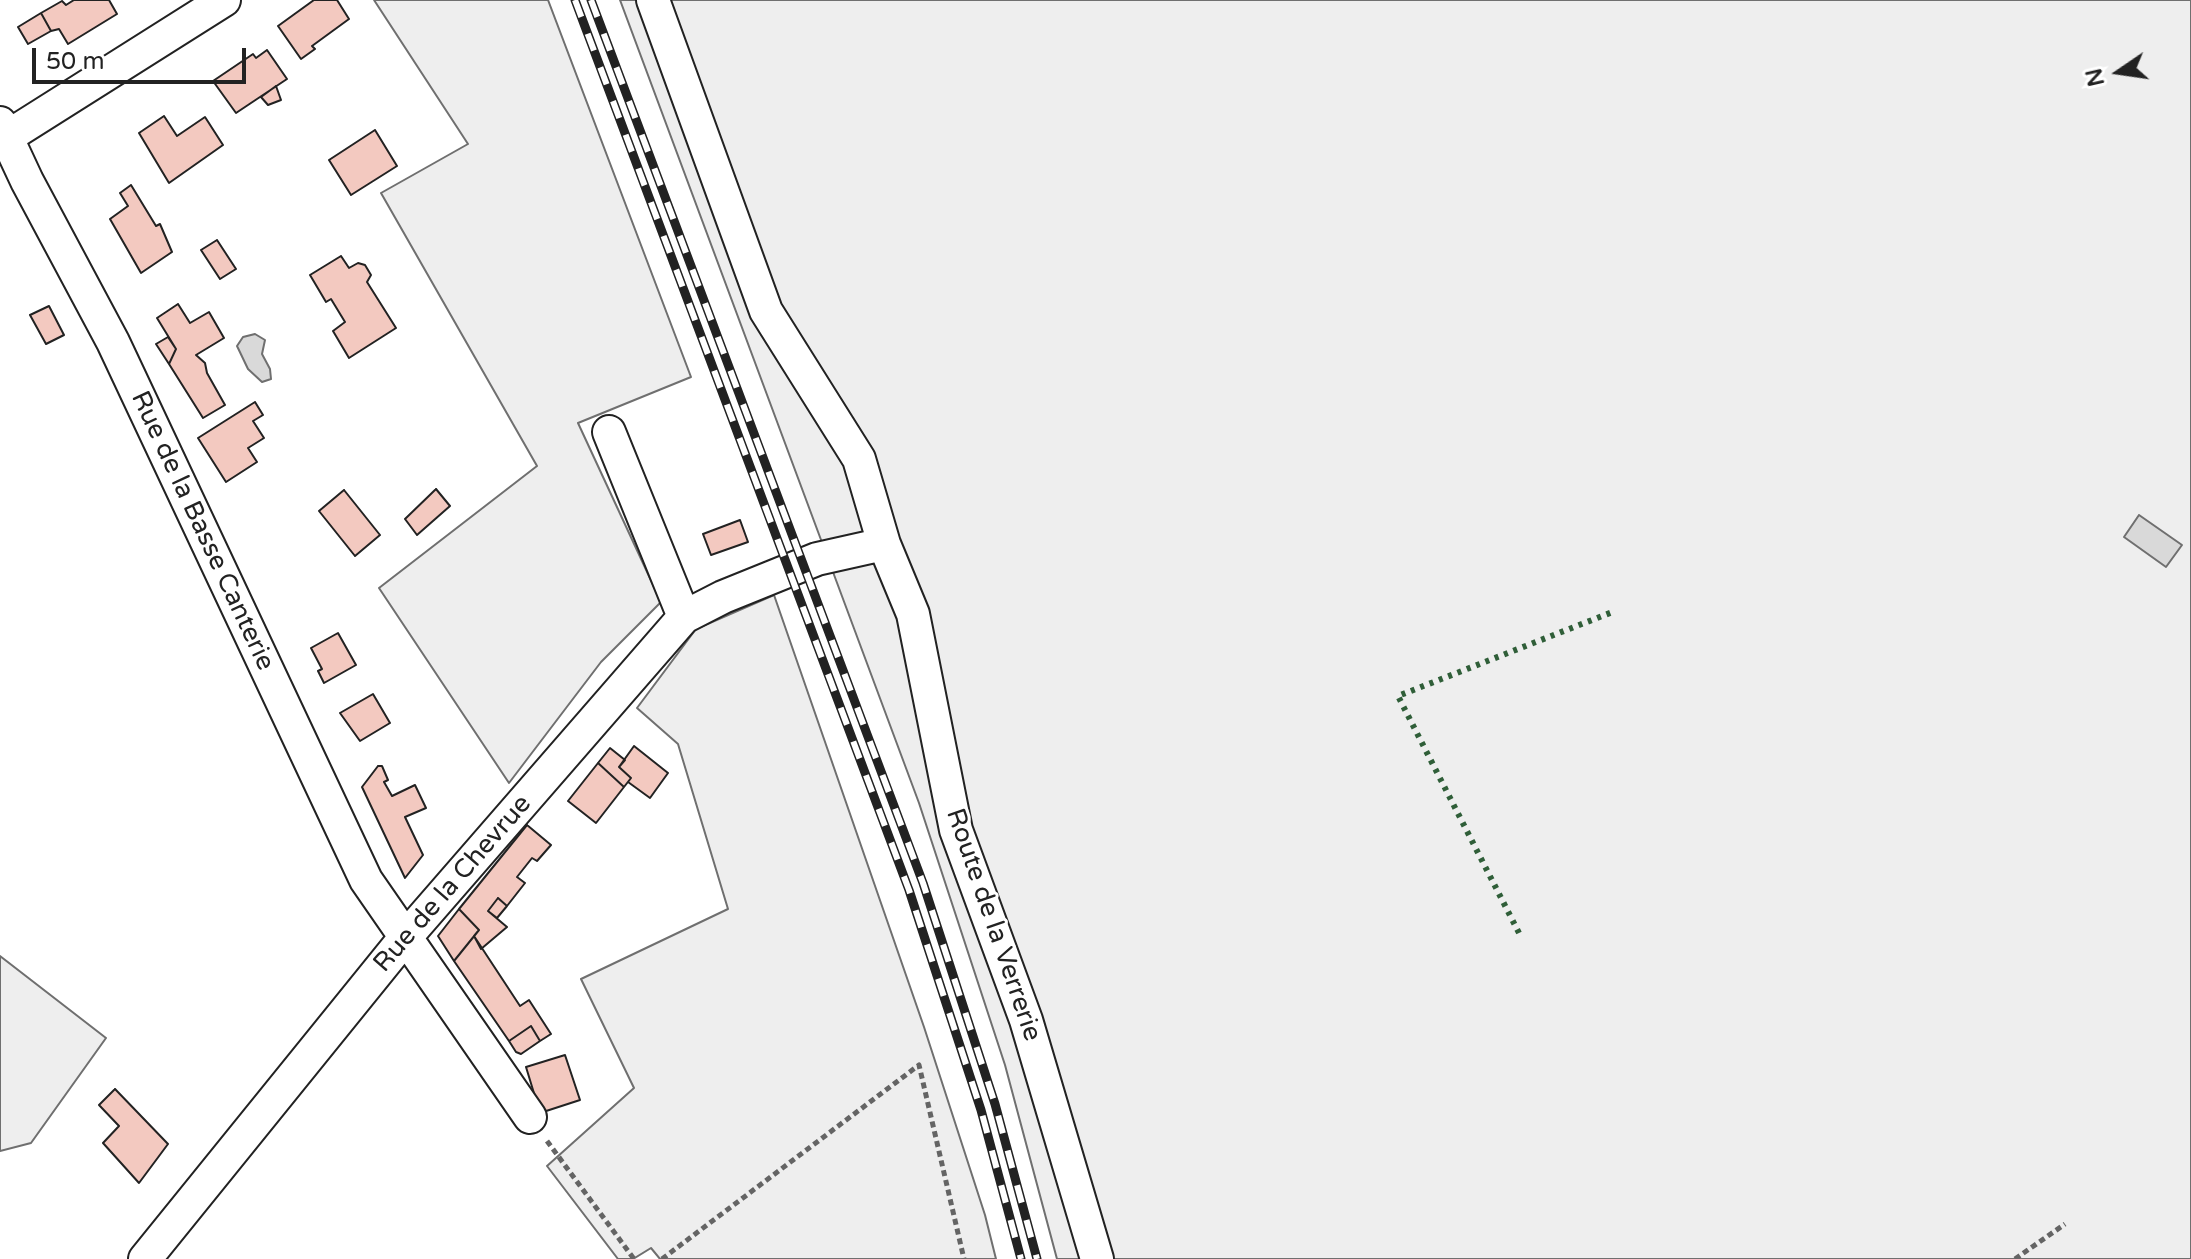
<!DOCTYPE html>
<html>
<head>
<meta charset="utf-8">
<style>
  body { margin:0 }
  #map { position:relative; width:2191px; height:1259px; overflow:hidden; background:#fff; font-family:"Varela Round",sans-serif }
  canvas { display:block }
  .north { position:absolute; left:2079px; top:32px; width:80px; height:80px; -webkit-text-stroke:6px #fff; paint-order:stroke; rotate:257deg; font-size:22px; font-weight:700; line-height:32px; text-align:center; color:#222 }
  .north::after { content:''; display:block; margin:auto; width:28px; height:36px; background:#222; clip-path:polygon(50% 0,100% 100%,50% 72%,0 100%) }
  .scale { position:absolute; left:32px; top:48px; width:214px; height:36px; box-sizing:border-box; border:4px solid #222; border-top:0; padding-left:10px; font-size:24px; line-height:28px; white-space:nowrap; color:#222; -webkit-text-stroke:6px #fff; paint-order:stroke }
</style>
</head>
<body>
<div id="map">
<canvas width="2191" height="1259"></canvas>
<div class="north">N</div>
<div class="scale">50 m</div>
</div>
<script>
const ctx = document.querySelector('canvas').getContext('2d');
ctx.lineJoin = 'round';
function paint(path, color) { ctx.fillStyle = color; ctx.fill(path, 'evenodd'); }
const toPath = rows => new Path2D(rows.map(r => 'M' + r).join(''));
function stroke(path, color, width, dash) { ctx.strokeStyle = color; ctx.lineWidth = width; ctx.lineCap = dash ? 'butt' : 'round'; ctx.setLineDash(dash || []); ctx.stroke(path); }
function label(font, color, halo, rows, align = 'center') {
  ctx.font = font + ' "Varela Round",sans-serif'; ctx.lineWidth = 6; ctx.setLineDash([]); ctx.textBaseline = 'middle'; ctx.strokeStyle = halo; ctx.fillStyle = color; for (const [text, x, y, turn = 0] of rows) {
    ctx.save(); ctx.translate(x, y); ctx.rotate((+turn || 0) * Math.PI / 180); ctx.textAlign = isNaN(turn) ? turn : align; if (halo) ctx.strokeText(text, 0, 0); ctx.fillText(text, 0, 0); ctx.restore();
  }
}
const green = toPath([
  [374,0,548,0,691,377,578,423,661,602,601,662,509,783,379,588,537,466,381,193,468,144,374,0],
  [620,0,2191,0,2191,1259,1057,1259,1005,1065,919,803,620,0],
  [774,595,924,1027,985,1215,996,1259,660,1259,651,1248,633,1259,618,1259,547,1166,634,1088,581,979,728,909,678,744,637,708,696,629,774,595],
  [0,956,106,1038,31,1143,0,1151,0,956]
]);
paint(green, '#eee');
stroke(green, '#6f6f6f', 2);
const water = toPath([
  [255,334,265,340,262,354,270,369,271,379,262,382,248,369,237,346,243,337,255,334],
  [2139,515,2182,545,2166,567,2124,537,2139,515]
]);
paint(water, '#d9d9d9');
stroke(water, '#6f6f6f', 2);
const building = toPath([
  [74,0,109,0,117,14,68,44,59,29,51,31,41,13,62,1,66,5,74,0],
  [314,0,337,0,349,19,312,46,315,49,301,59,278,26,314,0],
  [41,13,51,31,28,44,18,27,41,13],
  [267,50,287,79,236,113,213,81,253,54,256,58,267,50],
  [276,86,281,100,268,105,261,97,276,86],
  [164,116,177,136,205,117,223,145,169,183,139,133,164,116],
  [375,130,397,166,351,195,329,160,375,130],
  [131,185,156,226,160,224,172,252,141,273,110,219,128,206,120,193,131,185],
  [217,240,236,269,220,279,201,250,217,240],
  [341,256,349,268,358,263,365,265,371,275,367,282,396,328,349,358,333,331,345,322,331,299,326,302,310,275,341,256],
  [178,304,190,323,209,312,224,338,196,355,205,363,207,373,225,405,203,418,169,364,176,349,157,318,178,304],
  [49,306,64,335,46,344,30,315,49,306],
  [168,337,176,349,169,364,156,344,168,337],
  [255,402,263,415,253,421,264,438,248,448,257,462,226,482,198,438,255,402],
  [436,489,450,506,417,535,405,519,436,489],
  [344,490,380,535,355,556,319,511,344,490],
  [740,520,748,542,711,555,703,534,740,520],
  [338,633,356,665,324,683,318,671,322,669,311,648,338,633],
  [373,694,390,723,360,741,340,713,373,694],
  [634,746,668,773,650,798,628,782,631,778,619,767,634,746],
  [610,748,625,760,619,767,631,778,624,787,598,763,610,748],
  [598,763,624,787,596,823,568,801,598,763],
  [378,766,382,766,388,780,384,782,392,796,415,785,426,808,405,817,423,855,405,878,362,787,378,766],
  [527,825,551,845,537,861,532,858,517,877,525,883,507,906,498,898,488,911,507,927,481,949,474,936,479,930,459,909,527,825],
  [498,898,507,906,497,918,488,911,498,898],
  [459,909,479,930,454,961,438,936,459,909],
  [474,936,520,1006,529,1000,551,1034,540,1041,531,1026,509,1041,454,961,474,936],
  [531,1026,540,1041,521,1054,516,1052,509,1041,531,1026],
  [565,1055,580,1100,540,1113,526,1067,565,1055],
  [115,1089,168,1144,139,1183,103,1143,119,1126,99,1105,115,1089]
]);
paint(building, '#f3c9c0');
stroke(building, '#222', 2);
const minor = toPath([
  [653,0,766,311,859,459,884,544,913,614,956,830,1026,1020,1097,1259],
  [0,123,27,181,113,342,366,880,530,1117],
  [7,137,224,0],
  [609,432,684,617],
  [145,1259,404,939,684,617,723,597,817,559,884,544]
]);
stroke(minor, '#222', 36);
stroke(toPath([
  [547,1141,634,1259],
  [662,1259,919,1065,964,1259],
  [2015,1259,2065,1224]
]), '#646464', 5, [6, 4]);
stroke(minor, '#fff', 32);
const rail = toPath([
  [575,0,909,890,981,1110,1021,1259],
  [591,0,923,883,995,1104,1037,1259]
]);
stroke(rail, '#222', 9);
stroke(rail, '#fff', 6, [18]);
stroke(toPath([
  [1519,933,1398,696,1615,611]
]), '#2f5e38', 6, [4, 6]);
label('26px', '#222', '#fff', [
  ["Rue de la Basse Canterie",202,531,65],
  ["Rue de la Chevrue",453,884,-49],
  ["Route de la Verrerie",993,925,71]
]);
</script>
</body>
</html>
